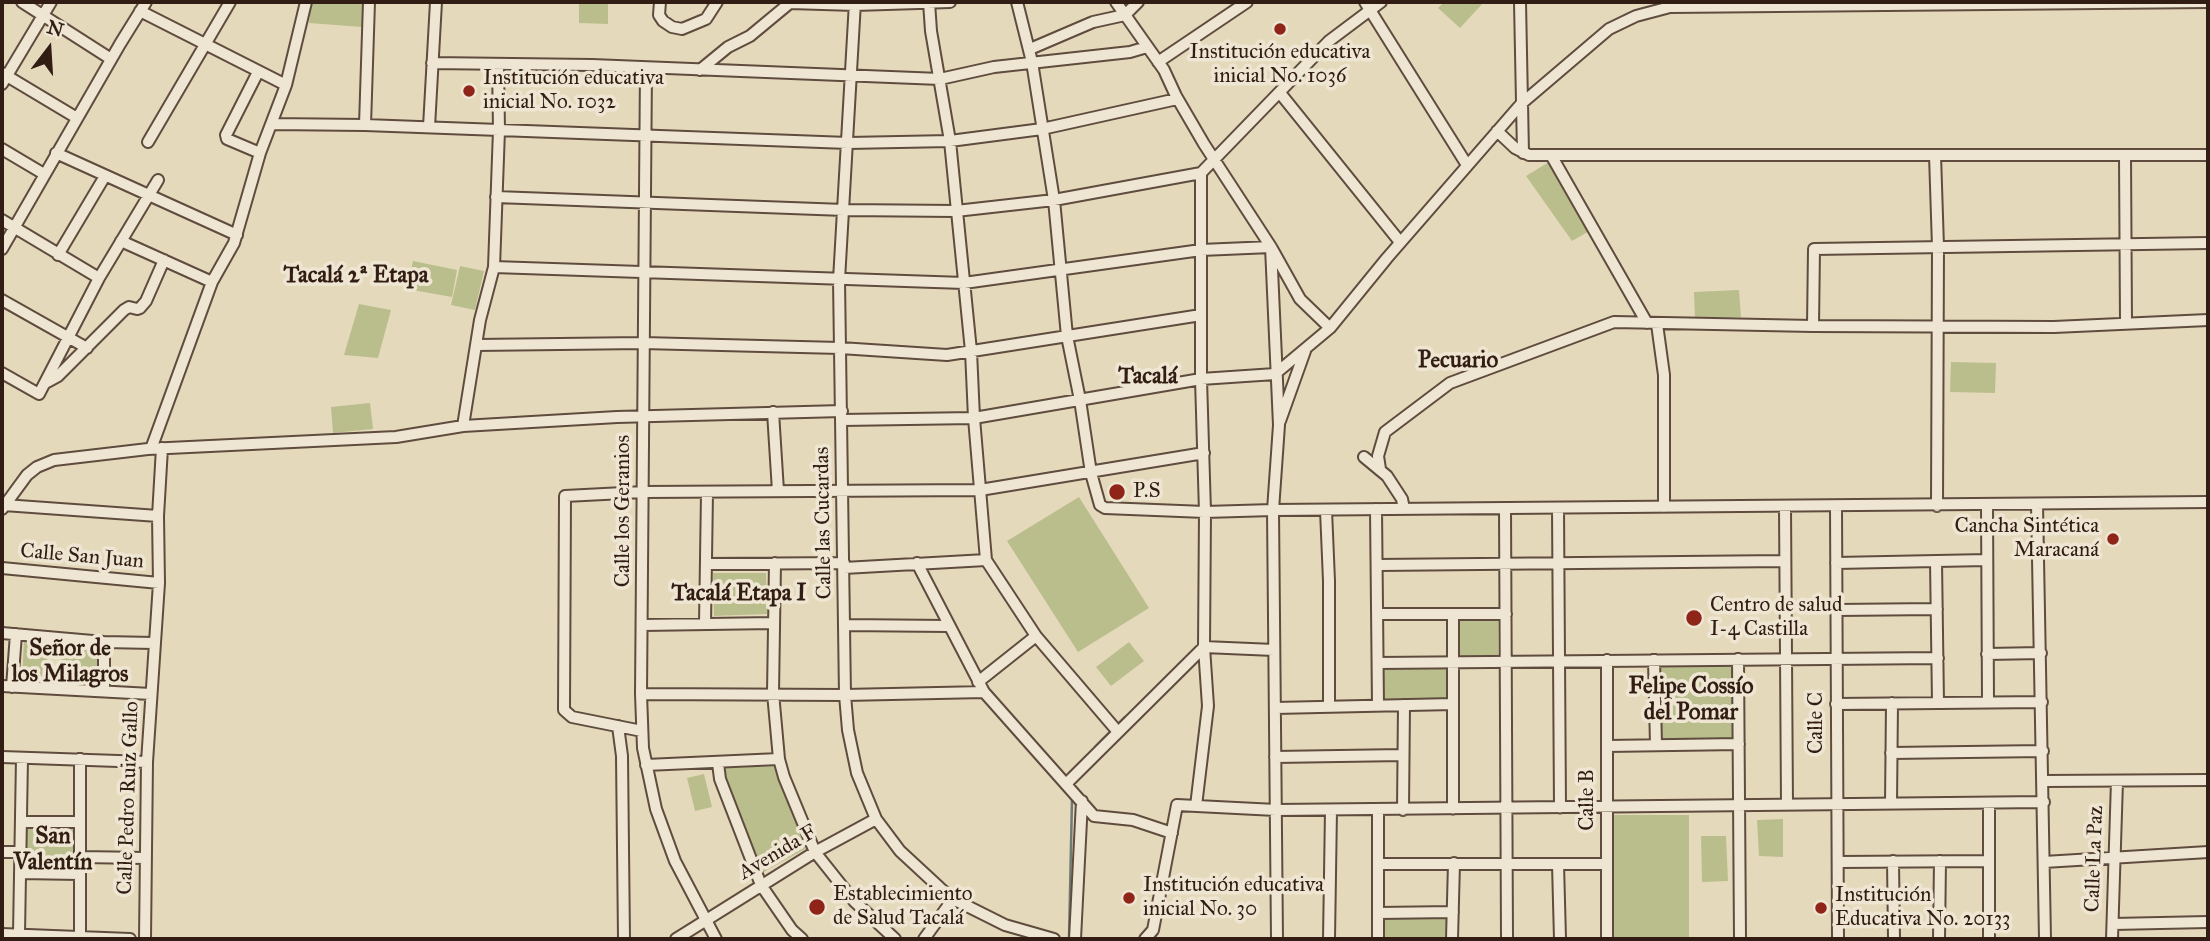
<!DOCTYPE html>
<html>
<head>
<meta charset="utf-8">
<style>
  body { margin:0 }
  #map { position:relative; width:2210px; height:941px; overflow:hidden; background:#e5d9bb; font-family:"IM FELL Great Primer",serif }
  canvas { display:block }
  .frame { position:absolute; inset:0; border:4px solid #321d14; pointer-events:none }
  .north { position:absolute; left:14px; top:14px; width:70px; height:70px; -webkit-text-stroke:5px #eee6d3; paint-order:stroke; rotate:17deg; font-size:19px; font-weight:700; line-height:28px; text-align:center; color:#321d14 }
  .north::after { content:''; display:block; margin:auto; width:24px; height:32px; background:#321d14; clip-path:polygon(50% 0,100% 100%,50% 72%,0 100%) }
</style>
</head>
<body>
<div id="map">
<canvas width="2210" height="941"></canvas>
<div class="frame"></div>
<div class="north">N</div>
</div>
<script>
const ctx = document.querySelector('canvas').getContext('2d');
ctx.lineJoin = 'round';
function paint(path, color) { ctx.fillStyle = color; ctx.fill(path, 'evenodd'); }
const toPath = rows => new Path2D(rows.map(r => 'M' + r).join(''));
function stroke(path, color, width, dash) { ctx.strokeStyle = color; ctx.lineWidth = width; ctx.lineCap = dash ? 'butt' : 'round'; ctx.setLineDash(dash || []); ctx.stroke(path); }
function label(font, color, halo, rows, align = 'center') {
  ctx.font = font + ' "IM FELL Great Primer",serif'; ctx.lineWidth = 7; ctx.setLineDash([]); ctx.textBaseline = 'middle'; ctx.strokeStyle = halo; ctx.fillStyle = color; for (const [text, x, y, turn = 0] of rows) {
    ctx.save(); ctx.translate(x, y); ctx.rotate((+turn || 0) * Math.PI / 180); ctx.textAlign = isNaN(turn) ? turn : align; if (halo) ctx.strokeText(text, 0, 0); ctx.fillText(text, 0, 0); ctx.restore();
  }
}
paint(toPath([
  [311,2,363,2,362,27,309,23],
  [579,2,608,2,608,24,579,23],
  [1444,2,1484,2,1460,28,1438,8],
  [1549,162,1591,230,1572,241,1526,176],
  [413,261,457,270,452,297,407,289],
  [460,266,484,271,475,310,451,305],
  [1739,290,1741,317,1695,319,1694,292],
  [359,304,391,310,378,358,344,355],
  [1951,362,1996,363,1995,393,1950,392],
  [370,403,373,429,333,433,331,407],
  [1079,497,1149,608,1078,652,1007,541],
  [713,573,766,573,767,614,714,616],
  [1460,618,1498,618,1498,657,1460,657],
  [24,639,49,640,46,681,22,680],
  [63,641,100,644,97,684,60,681],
  [1129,642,1144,661,1111,686,1096,667],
  [1659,663,1735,664,1735,740,1660,739],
  [1380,665,1450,665,1450,701,1380,701],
  [777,766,807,848,762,873,735,812,723,772,726,768],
  [704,774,712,807,695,811,687,778],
  [1613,815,1689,815,1689,939,1612,939],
  [1783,819,1783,857,1759,856,1757,820],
  [24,825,77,825,75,870,23,870],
  [1701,836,1726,836,1728,881,1702,882],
  [1385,914,1451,914,1450,939,1385,939]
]), '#babe8d');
stroke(toPath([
  [1117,725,1125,717],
  [1095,747,1113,729],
  [1069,939,1072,799]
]), '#6f7b76', 2.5);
const minor = toPath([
  [22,2,111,59],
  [660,2,659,15,663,21,672,27,682,29,706,19,717,2],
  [855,2,839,280,845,695,848,730,857,773,876,819,900,851,940,888,953,899,1005,925,1054,939],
  [929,2,931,31,950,141,971,351,974,418,986,560,1036,636,1118,732],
  [1017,2,1032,62,1054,200,1067,336,1080,400,1091,473,1100,505,1105,508,1205,512,1273,510,2208,502],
  [1116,2,1164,70,1176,96,1204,144,1271,247,1300,299,1330,328],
  [1365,2,1467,165],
  [1520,2,1523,153],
  [790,3,855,5,950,2],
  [140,11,286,85],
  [1030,49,1093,22,1125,15,1138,2],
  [1158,62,1247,2],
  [432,63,592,65,940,79,994,67,1130,52,1147,47],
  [646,68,641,694,643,748,656,809,675,861,716,939],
  [700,70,728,47,750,36,791,2],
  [258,72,226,135,227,139,260,153],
  [2,73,77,118],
  [2,84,51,2],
  [1280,93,1400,242],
  [272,124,365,125,848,143,950,141,1042,129,1177,99],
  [365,125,369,2],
  [429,127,436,2],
  [1497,131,1515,148,1529,155,2208,155],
  [148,142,230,2],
  [2,149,44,174],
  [56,153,237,235],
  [1551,155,1647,323],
  [1935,155,1938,247,1937,506],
  [2125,155,2126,324],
  [496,197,844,210,956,211,1054,200,1201,173,1329,41,1381,2],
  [2,220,99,278],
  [121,241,212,282],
  [2,249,120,44,146,2],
  [58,255,105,176],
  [494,267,964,283,1201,250,1271,247,1279,425,1273,510,1277,939],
  [2,300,87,348],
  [1657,324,1664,375,1664,507],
  [1813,326,1814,249,2208,243],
  [476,345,643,343,840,348,947,355,1201,315],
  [2,373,39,394,99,278,158,180],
  [47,382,58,376,124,310,129,307,137,309,140,308,146,301,164,260],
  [773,412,778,491],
  [842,420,974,418,1201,379,1275,374,1330,328,1387,258,1521,104,1609,29,1636,16,1670,7,2208,2],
  [1280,421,1305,351],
  [463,426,480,320,494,267,499,130,498,64],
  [151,449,212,282,234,243,260,153,286,85,306,2],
  [1364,457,1387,476,1402,499,1404,509],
  [1380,469,1378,456,1385,432,1450,383,1614,322,1813,326,2054,327,2208,320],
  [2037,504,2045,939],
  [4,505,158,516],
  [1987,505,1988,702],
  [1836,506,1838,939],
  [1785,507,1787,805],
  [1505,508,1507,939],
  [1558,508,1560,808],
  [2,509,27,475,37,467,54,460,148,449,396,437,463,426,617,417,842,411],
  [1376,509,1378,706],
  [1326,510,1329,581,1329,707],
  [1936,561,1938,703],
  [775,563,773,693,779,759,784,777,815,852,854,901,895,939],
  [917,563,984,692,1094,816,1133,820,1172,833],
  [1836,563,1987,560],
  [706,564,844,563],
  [1378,565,1784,561],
  [2,568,159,583],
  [844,568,986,560],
  [1836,610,1937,609],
  [1378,614,1506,614],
  [705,624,707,493],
  [643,625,774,623],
  [844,625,948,626],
  [2,633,104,642,154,643],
  [1987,654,2041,653],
  [1738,659,1740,939],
  [1607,660,1607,939],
  [1654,660,1656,745],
  [1378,663,1938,658],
  [978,682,1036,636],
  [2,686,151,694],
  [12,687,16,634],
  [104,691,104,642],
  [641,694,845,695,984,692],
  [1836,704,2042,702],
  [1275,708,1453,704],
  [618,726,622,756,624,939],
  [642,731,572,717,564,710,565,496,643,492,980,490,1204,453],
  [1607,746,1739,744],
  [1891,753,2043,751],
  [2,757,147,762],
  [1275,757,1403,755],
  [718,763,720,779,761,885,792,930,802,939],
  [646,765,779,759],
  [2044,781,2208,780],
  [1066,784,1204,647,1274,650],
  [1989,803,1989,939],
  [1891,804,1892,703],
  [1196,806,1208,706,1204,647,1205,512,1201,379,1201,173],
  [1453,809,1453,614],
  [1378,810,1378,939],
  [1403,810,1404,705],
  [21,822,80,822],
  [2,852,20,852],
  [80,857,145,858],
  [1893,861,1894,939],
  [1838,862,1989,861],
  [2044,862,2208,852],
  [1378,864,1607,864],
  [1558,864,1560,939],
  [20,873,80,874],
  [1378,913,1453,912],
  [2113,924,2208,922],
  [2,934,130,939],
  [19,934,22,758],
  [80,937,80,759],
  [145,939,147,762,159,583,158,516,162,448],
  [676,939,815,852,876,819],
  [924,939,953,899],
  [1075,939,1082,801],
  [1145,939,1153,930,1177,805,1276,810,2044,802],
  [1329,939,1331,810],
  [1452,939,1454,863],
  [1939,939,1940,861],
  [2112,939,2117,781]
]);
stroke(minor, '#5f4c3e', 14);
stroke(minor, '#eee6d3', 10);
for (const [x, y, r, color] of [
  [1280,29,7,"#8f2418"],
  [469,91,7,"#8f2418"],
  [1117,492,9,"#8f2418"],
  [2113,539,7,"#8f2418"],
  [1694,618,9,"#8f2418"],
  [1129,898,7,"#8f2418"],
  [817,907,9,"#8f2418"],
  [1821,908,7,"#8f2418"]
]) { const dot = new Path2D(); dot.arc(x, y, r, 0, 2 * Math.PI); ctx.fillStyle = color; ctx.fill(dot); stroke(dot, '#eee6d3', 2.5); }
label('21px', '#321d14', '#eee6d3', [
  ["Institución educativa",1280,53,"center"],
  ["inicial No. 1036",1280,77,"center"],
  ["Institución educativa",483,79],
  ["inicial No. 1032",483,103],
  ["P.S",1133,492],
  ["Cancha Sintética",2099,527,"right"],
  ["Maracaná",2099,551,"right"],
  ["Centro de salud",1710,606],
  ["I-4 Castilla",1710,630],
  ["Institución educativa",1143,886],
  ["inicial No. 30",1143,910],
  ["Establecimiento",833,895],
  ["de Salud Tacalá",833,919],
  ["Institución",1835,896],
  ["Educativa No. 20133",1835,920]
], 'left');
label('21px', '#321d14', '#eee6d3', [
  ["Calle los Geranios",624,511,-90],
  ["Calle las Cucardas",824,523,-91],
  ["Calle San Juan",82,557,5],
  ["Calle C",1817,723,-90],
  ["Calle Pedro Ruiz Gallo",129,798,-88],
  ["Calle B",1588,800,-90],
  ["Avenida F",778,853,-31],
  ["Calle La Paz",2095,859,-88]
]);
label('bold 23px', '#321d14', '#eee6d3', [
  ["Tacalá 2ª Etapa",356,276],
  ["Pecuario",1458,361],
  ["Tacalá",1148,377],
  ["Tacalá Etapa I",739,594],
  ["Señor de",70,649],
  ["los Milagros",70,675],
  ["Felipe Cossío",1691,687],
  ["del Pomar",1691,713],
  ["San",53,837],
  ["Valentín",53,863]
]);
</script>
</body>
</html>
